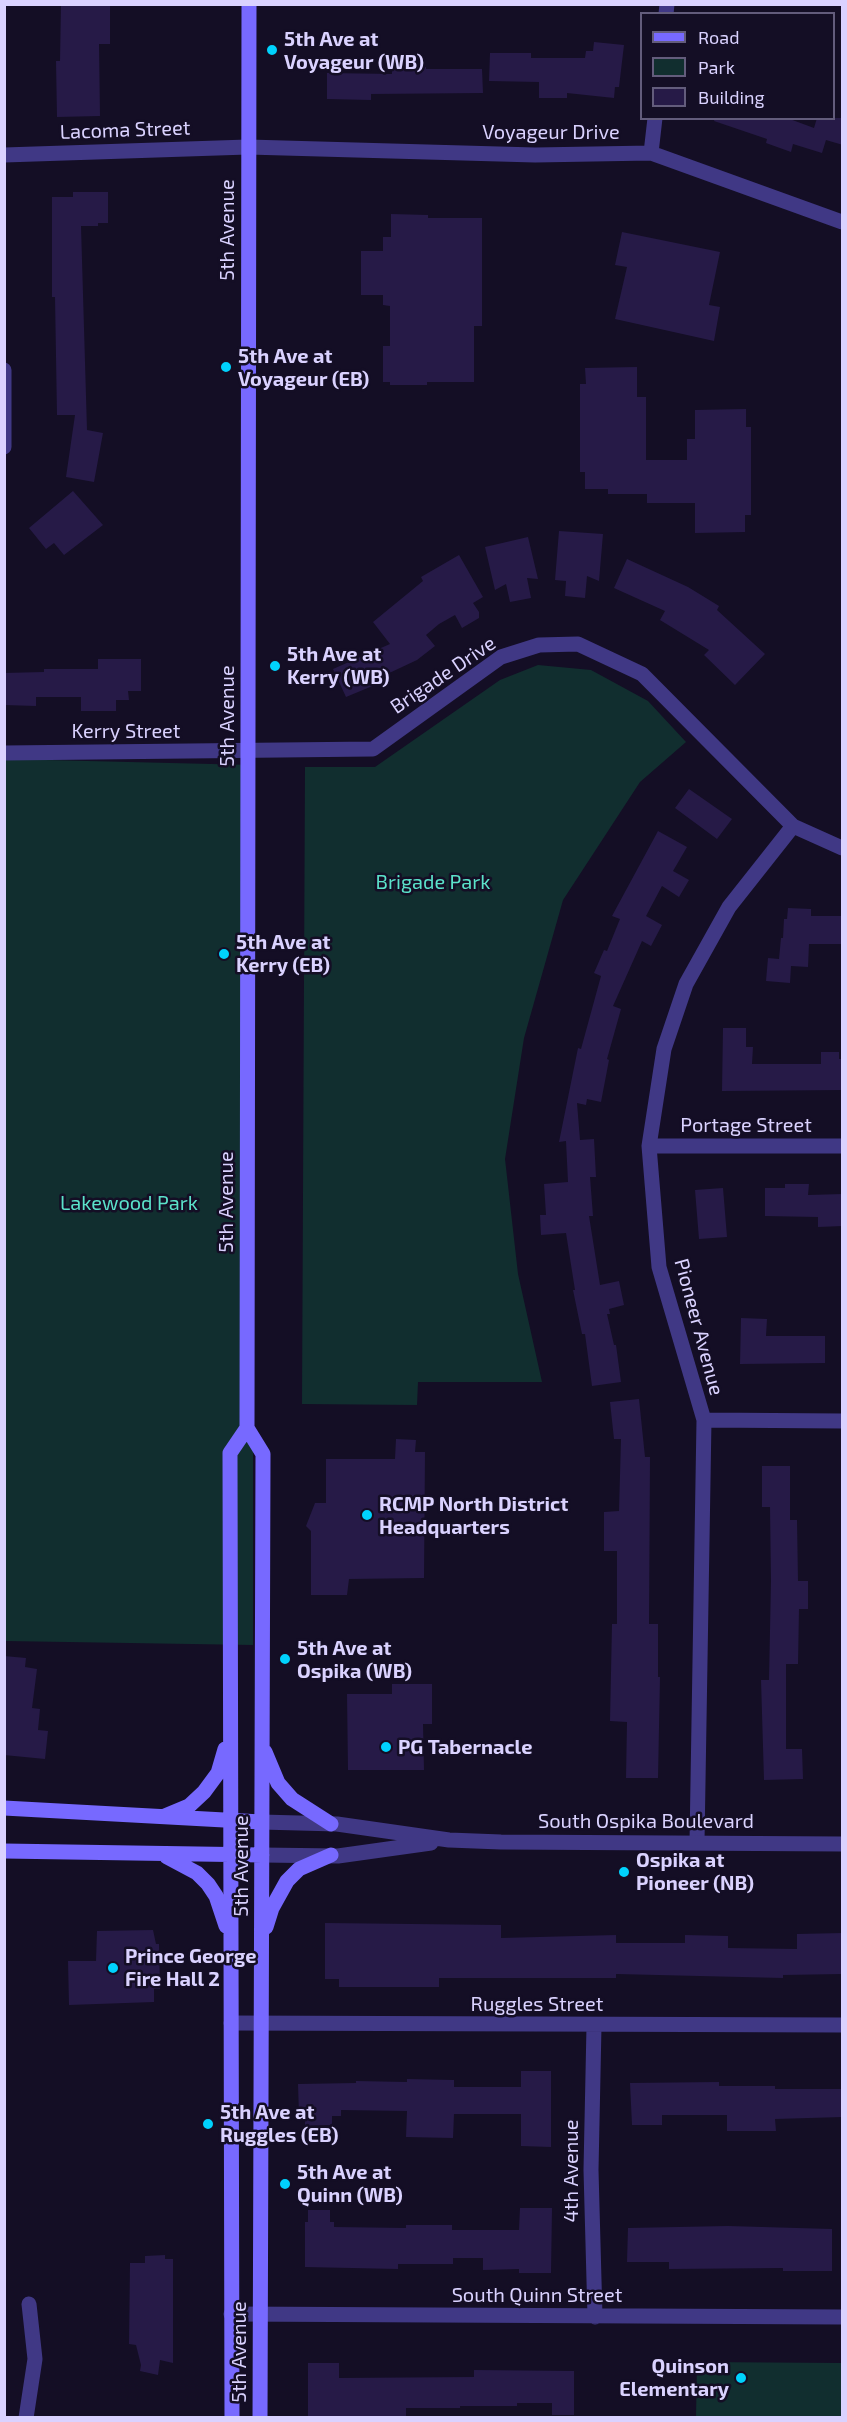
<!DOCTYPE html>
<html>
<head>
<meta charset="utf-8">
<style>
  body { margin:0 }
  #map { position:relative; width:847px; height:2422px; overflow:hidden; background:#140e25; font-family:"Exo 2",sans-serif }
  canvas { display:block }
  .frame { position:absolute; inset:0; border:6px solid #dad2ff; pointer-events:none }
  .legend { position:absolute; left:640px; top:12px; width:195px; height:108px; box-sizing:border-box; background:#140e25; border:2px solid #635c7c; margin:0; padding:8px 10px; list-style:none; font-size:18px; color:#dad2ff }
  .legend li { display:flex; align-items:center; gap:12px; height:30px }
  .legend b { width:30px; border:2px solid #635c7c }
</style>
</head>
<body>
<div id="map">
<canvas width="847" height="2422"></canvas>
<div class="frame"></div>
<ul class="legend">
<li><b style="height:8px;background:#7769ff"></b>Road</li>
<li><b style="height:16px;background:#112e2f"></b>Park</li>
<li><b style="height:16px;background:#261a47"></b>Building</li>
</ul>
</div>
<script>
const ctx = document.querySelector('canvas').getContext('2d');
ctx.lineJoin = 'round';
function paint(path, color) { ctx.fillStyle = color; ctx.fill(path, 'evenodd'); }
const toPath = rows => new Path2D(rows.map(r => 'M' + r).join(''));
function stroke(path, color, width, dash) { ctx.strokeStyle = color; ctx.lineWidth = width; ctx.lineCap = dash ? 'butt' : 'round'; ctx.setLineDash(dash || []); ctx.stroke(path); }
function label(font, color, halo, rows, align = 'center') {
  ctx.font = font + ' "Exo 2",sans-serif'; ctx.lineWidth = 5; ctx.setLineDash([]); ctx.textBaseline = 'middle'; ctx.strokeStyle = halo; ctx.fillStyle = color; for (const [text, x, y, turn = 0] of rows) {
    ctx.save(); ctx.translate(x, y); ctx.rotate((+turn || 0) * Math.PI / 180); ctx.textAlign = isNaN(turn) ? turn : align; if (halo) ctx.strokeText(text, 0, 0); ctx.fillText(text, 0, 0); ctx.restore();
  }
}
paint(toPath([
  [538,665,591,670,648,701,686,742,640,782,563,900,524,1038,505,1159,518,1274,542,1382,418,1382,417,1405,302,1404,305,767,375,767,500,680],
  [5,759,253,765,253,1645,5,1641],
  [697,2362,842,2363,842,2417,696,2417]
]), '#112e2f');
paint(toPath([
  [61,4,110,4,110,44,99,44,100,116,57,117,56,61,60,61],
  [594,42,624,45,619,87,615,87,614,98,567,93,567,98,539,98,539,82,489,81,490,53,531,53,531,58,585,58,586,51,593,51],
  [426,67,426,69,482,69,483,93,371,94,371,100,327,99,327,73,392,74,392,68],
  [715,118,787,118,814,128,817,118,843,118,843,145,826,140,822,153,793,144,791,152,766,143,767,139,714,121],
  [73,192,108,192,108,223,98,223,98,226,81,226,87,430,103,433,94,482,66,477,75,415,57,415,55,297,52,297,52,197,73,197],
  [391,214,428,215,428,218,482,218,482,326,474,326,474,382,427,382,427,385,390,385,390,382,383,382,383,346,390,346,390,306,383,305,383,295,361,295,361,251,383,251,383,237,391,237],
  [622,232,720,252,709,305,720,307,714,341,615,319,627,267,615,265],
  [637,367,637,397,646,397,646,460,687,460,687,439,695,439,695,410,746,409,746,427,751,427,751,515,745,515,745,532,695,533,695,503,647,503,647,494,608,494,608,489,585,489,585,472,580,472,580,384,586,384,585,368],
  [73,491,103,525,64,555,54,543,46,549,29,528],
  [559,531,603,534,599,581,587,576,585,598,565,596,566,581,555,580],
  [528,537,538,579,527,578,531,598,510,602,506,584,495,590,485,547],
  [459,555,483,597,473,603,479,612,479,618,462,628,455,615,439,624,426,635,435,646,417,660,385,675,387,680,346,697,333,669,390,644,373,622,423,581,421,577],
  [627,559,688,587,719,606,717,610,765,654,735,685,704,655,709,650,660,620,665,611,614,588],
  [98,659,141,659,141,691,128,691,129,700,116,700,116,711,81,711,81,697,36,697,36,706,4,705,4,673,44,672,44,669,98,669],
  [689,789,732,819,717,839,675,808],
  [658,831,687,847,673,871,689,880,679,897,662,886,646,916,662,925,651,946,642,941,613,1006,621,1009,607,1059,609,1060,601,1102,587,1099,586,1105,577,1103,580,1140,594,1139,596,1177,590,1177,593,1216,589,1216,600,1285,619,1281,624,1305,609,1309,610,1314,607,1314,614,1345,616,1345,621,1382,592,1386,585,1334,582,1334,573,1290,575,1290,566,1233,541,1235,540,1215,546,1215,544,1184,568,1182,566,1141,559,1142,578,1048,581,1049,601,976,594,973,604,950,607,951,620,919,612,916],
  [788,908,811,909,811,916,843,916,843,944,809,944,808,967,791,966,790,983,766,981,768,958,779,959,781,938,783,938,784,919,787,919],
  [723,1028,746,1028,746,1047,753,1047,752,1064,821,1064,821,1052,839,1052,839,1059,843,1059,843,1090,722,1091],
  [785,1184,809,1184,808,1195,843,1194,843,1226,818,1227,818,1217,765,1216,765,1188,785,1188],
  [723,1188,727,1237,699,1239,695,1190],
  [741,1318,767,1319,766,1336,825,1336,825,1363,740,1364],
  [639,1399,645,1457,650,1457,649,1624,658,1624,658,1677,660,1677,658,1778,626,1778,627,1722,610,1721,612,1624,617,1624,617,1551,604,1551,604,1512,619,1511,621,1439,614,1439,610,1402],
  [396,1439,416,1440,415,1452,425,1452,424,1578,349,1579,347,1595,311,1595,311,1531,306,1526,315,1503,326,1503,326,1459,395,1459],
  [762,1466,790,1466,790,1520,797,1520,798,1581,808,1581,808,1609,799,1609,798,1664,786,1664,786,1749,802,1749,803,1779,764,1780,761,1680,769,1680,771,1581,770,1507,762,1507],
  [4,1656,26,1658,25,1667,37,1669,32,1708,40,1709,38,1730,48,1731,45,1759,4,1755],
  [392,1684,432,1684,432,1724,423,1724,424,1770,348,1770,347,1694,392,1694],
  [325,1923,501,1925,501,1938,616,1935,616,1943,685,1943,685,1935,728,1936,728,1948,797,1949,797,1934,843,1933,843,1974,783,1975,783,1978,616,1974,616,1978,439,1978,439,1987,339,1987,339,1979,325,1979],
  [153,1930,156,1944,159,1944,160,1989,154,1989,154,2002,69,2005,68,1961,96,1961,97,1931],
  [521,2071,551,2071,551,2147,521,2146,521,2114,454,2114,453,2138,406,2137,407,2111,341,2110,341,2116,332,2116,332,2125,305,2126,305,2115,299,2115,298,2084,356,2083,356,2081,407,2082,407,2079,454,2080,454,2087,521,2087],
  [719,2082,719,2086,775,2086,775,2089,843,2089,843,2117,775,2119,776,2131,727,2131,727,2115,662,2115,662,2125,632,2125,630,2083],
  [520,2208,552,2208,551,2273,519,2273,519,2269,483,2270,483,2258,453,2258,453,2264,398,2264,398,2269,305,2267,305,2222,308,2222,308,2210,330,2210,330,2222,334,2222,334,2227,406,2228,406,2225,452,2225,452,2230,519,2230],
  [728,2226,832,2229,832,2271,783,2271,783,2268,669,2269,669,2262,627,2262,628,2228],
  [165,2255,165,2259,173,2259,173,2363,160,2360,158,2375,140,2371,141,2365,136,2345,129,2344,130,2263,145,2263,145,2256],
  [308,2363,339,2363,339,2378,474,2377,474,2370,574,2371,574,2415,552,2415,552,2403,517,2403,517,2406,460,2406,460,2408,406,2408,406,2417,308,2418]
]), '#261a47');
stroke(toPath([
  [666,14,667,4],
  [651,153,655,118],
  [4,155,248,147,535,155,651,153,842,222],
  [4,370,4,447],
  [4,753,373,749,501,657,539,645,578,644,642,674,793,826,842,848],
  [649,1146,842,1146],
  [704,1420,842,1421],
  [697,1842,704,1420,659,1267,649,1146,664,1049,686,984,729,907,793,826],
  [231,2023,842,2025],
  [594,2026,591,2170,595,2317],
  [231,2314,842,2317],
  [26,2418,35,2359,29,2304]
]), '#403885', 15);
stroke(toPath([
  [261,1822,337,1824,449,1840,501,1842,842,1844],
  [262,1855,338,1856,431,1843]
]), '#403885', 15);
stroke(toPath([
  [249,4,247,1428,263,1454,260,2418],
  [265,1752,278,1783,292,1799,331,1824],
  [4,1808,261,1822],
  [165,1816,189,1806,204,1792,218,1773,225,1749],
  [4,1851,262,1855],
  [167,1857,197,1873,208,1884,216,1896,226,1926],
  [266,1927,272,1908,287,1881,299,1869,331,1855],
  [232,2418,230,1453,247,1428]
]), '#7769ff', 15);
for (const [x, y, r, color] of [
  [272,50,6,"#00d2fd"],
  [226,367,6,"#00d2fd"],
  [275,666,6,"#00d2fd"],
  [224,954,6,"#00d2fd"],
  [367,1515,6,"#00d2fd"],
  [285,1659,6,"#00d2fd"],
  [386,1747,6,"#00d2fd"],
  [624,1872,6,"#00d2fd"],
  [113,1968,6,"#00d2fd"],
  [208,2124,6,"#00d2fd"],
  [285,2184,6,"#00d2fd"],
  [741,2378,6,"#00d2fd"]
]) { const dot = new Path2D(); dot.arc(x, y, r, 0, 2 * Math.PI); ctx.fillStyle = color; ctx.fill(dot); stroke(dot, '#140e25', 2); }
label('bold 20px', '#dad2ff', '#140e25', [
  ["5th Ave at",284,39],
  ["Voyageur (WB)",284,62],
  ["5th Ave at",238,356],
  ["Voyageur (EB)",238,379],
  ["5th Ave at",287,654],
  ["Kerry (WB)",287,677],
  ["5th Ave at",236,942],
  ["Kerry (EB)",236,965],
  ["RCMP North District",379,1504],
  ["Headquarters",379,1527],
  ["5th Ave at",297,1648],
  ["Ospika (WB)",297,1671],
  ["PG Tabernacle",398,1747],
  ["Ospika at",636,1860],
  ["Pioneer (NB)",636,1883],
  ["Prince George",125,1956],
  ["Fire Hall 2",125,1979],
  ["5th Ave at",220,2112],
  ["Ruggles (EB)",220,2135],
  ["5th Ave at",297,2172],
  ["Quinn (WB)",297,2195],
  ["Quinson",729,2366,"right"],
  ["Elementary",729,2389,"right"]
], 'left');
label('20px', '#dad2ff', '#140e25', [
  ["Lacoma Street",125,130,-2],
  ["Voyageur Drive",551,132],
  ["5th Avenue",227,230,-90],
  ["Brigade Drive",443,675,-34],
  ["5th Avenue",227,716,-90],
  ["Kerry Street",126,731],
  ["Portage Street",746,1125],
  ["5th Avenue",226,1202,-90],
  ["Pioneer Avenue",699,1327,75],
  ["South Ospika Boulevard",646,1821],
  ["5th Avenue",241,1866,-90],
  ["Ruggles Street",537,2004],
  ["4th Avenue",571,2171,-90],
  ["South Quinn Street",537,2295],
  ["5th Avenue",239,2352,-90]
]);
label('20px', '#5be2ca', '#140e25', [
  ["Brigade Park",433,882],
  ["Lakewood Park",129,1203]
]);
</script>
</body>
</html>
